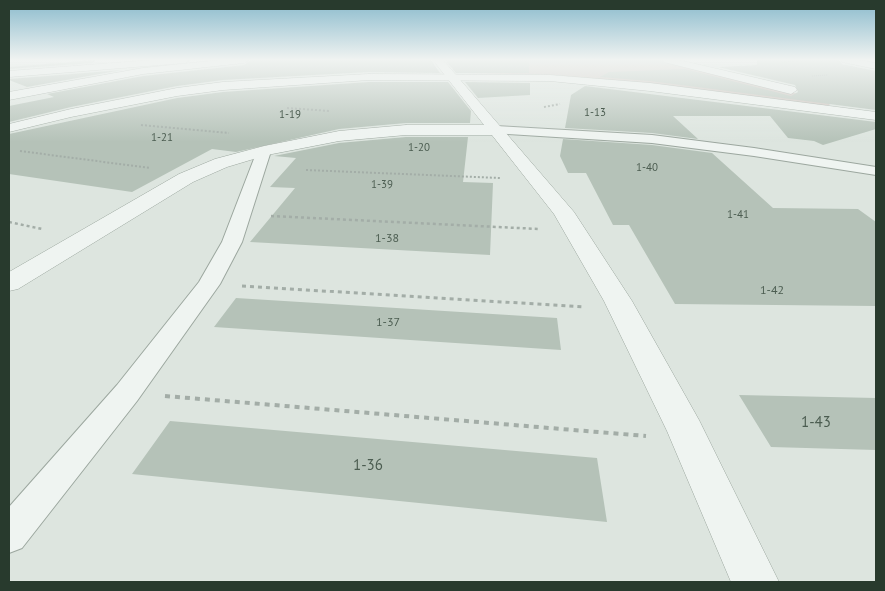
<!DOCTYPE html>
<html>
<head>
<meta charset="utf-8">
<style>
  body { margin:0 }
  #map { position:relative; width:885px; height:591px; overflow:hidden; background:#dde5df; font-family:"PT Sans",sans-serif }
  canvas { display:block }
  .frame { position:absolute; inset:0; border:10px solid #283a2d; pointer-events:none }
</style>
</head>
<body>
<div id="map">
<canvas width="885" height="591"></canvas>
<div class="frame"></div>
</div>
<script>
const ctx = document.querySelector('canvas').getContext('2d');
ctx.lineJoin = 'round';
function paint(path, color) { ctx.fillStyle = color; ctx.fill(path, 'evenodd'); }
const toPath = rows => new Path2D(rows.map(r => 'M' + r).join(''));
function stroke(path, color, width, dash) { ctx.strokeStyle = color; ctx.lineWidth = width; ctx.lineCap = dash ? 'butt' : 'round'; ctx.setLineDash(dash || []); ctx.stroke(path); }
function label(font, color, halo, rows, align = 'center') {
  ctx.font = font + ' "PT Sans",sans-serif'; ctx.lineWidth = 4; ctx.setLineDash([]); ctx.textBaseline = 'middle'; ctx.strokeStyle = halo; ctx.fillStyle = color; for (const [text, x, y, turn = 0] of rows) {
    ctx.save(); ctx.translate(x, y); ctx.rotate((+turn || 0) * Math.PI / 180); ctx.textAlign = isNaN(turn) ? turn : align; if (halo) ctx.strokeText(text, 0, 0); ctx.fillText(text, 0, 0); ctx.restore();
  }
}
paint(toPath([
  [459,60,663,60,703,68,831,103,828,106,654,84,553,75,468,73]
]), '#cec5bf');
paint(toPath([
  [95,60,93,63,9,69,9,67],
  [251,60,431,60,440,73,369,72,223,80,177,86,71,107,9,122,9,106,54,97,47,94,143,76,244,65],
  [445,60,529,60,529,73,456,73],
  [757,60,839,60,842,64,876,71,876,110,650,81,600,77,609,72,685,69,791,96,798,92,795,85,718,67,757,65],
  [122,70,27,87,9,80,9,79],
  [369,82,448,82,471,111,470,123,406,123,339,129,236,152,212,149,132,192,9,174,9,134,177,98,223,92],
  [465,82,530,83,530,95,478,98],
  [585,86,876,122,876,129,823,145,814,141,788,138,770,116,673,116,698,139,652,133,565,128,571,95],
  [406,137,468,137,463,182,493,183,490,255,250,242,295,188,270,187,296,158,274,156,339,143],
  [563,139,652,145,712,153,773,208,858,209,876,222,876,306,675,304,629,225,613,225,586,173,568,173,560,156],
  [236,298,557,318,561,350,214,327],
  [739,395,876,398,876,450,771,447],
  [170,421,597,458,607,522,132,474]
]), '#b5c2b8');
const service = toPath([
  [496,126,652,135,754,148,876,167,876,175,754,156,652,143,492,133,490,130,492,127,496,126],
  [264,147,271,151,242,242,220,284,137,401,22,548,9,553,9,507,117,385,199,282,222,242,257,151,264,147]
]);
const minor = toPath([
  [219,60,249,60,244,63,143,74,9,100,9,92,143,68,219,60],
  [663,60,679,60,795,87,797,90,791,94,664,62,663,60],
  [369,74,550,75,650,83,876,112,876,120,650,91,550,81,369,80,223,90,177,96,71,117,9,132,9,124,71,109,177,88,223,82,369,74],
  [406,125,496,125,501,127,504,130,501,133,496,135,406,135,339,141,267,155,227,167,193,182,18,289,9,291,9,272,179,174,215,159,264,146,339,131,406,125]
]);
const tertiary = toPath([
  [151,60,190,60,185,63,9,77,9,71,151,60],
  [433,60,443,60,574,212,632,301,699,420,779,582,731,582,667,431,604,301,554,214,433,60],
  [841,60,860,60,876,63,876,69,842,62,841,60]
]);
stroke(service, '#9ca79f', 2);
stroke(minor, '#9ca79f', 1);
stroke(tertiary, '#9ca79f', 1);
stroke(toPath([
  [782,62,814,60],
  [812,76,828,75]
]), '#a3ada7', 1, [1, 1]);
stroke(toPath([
  [544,107,560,104],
  [287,108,330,111],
  [141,125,229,133],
  [20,151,150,168],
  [306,170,500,178]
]), '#a3ada7', 2, [2, 2]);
stroke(toPath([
  [271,216,539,229],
  [9,222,42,229]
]), '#a3ada7', 2.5, [3, 3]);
stroke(toPath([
  [242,286,585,307]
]), '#a3ada7', 3, [4, 4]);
stroke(toPath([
  [165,396,646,436]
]), '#a3ada7', 4, [5, 5]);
paint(service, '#eff4f1');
paint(minor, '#eff4f1');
paint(tertiary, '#eff4f1');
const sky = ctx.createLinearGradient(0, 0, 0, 142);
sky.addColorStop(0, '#89bacc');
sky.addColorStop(0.42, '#f0f3f1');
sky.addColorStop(1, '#f0f3f100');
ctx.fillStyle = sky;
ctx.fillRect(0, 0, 885, 142);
label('11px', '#4b5c50', null, [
  ["1-13",595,113],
  ["1-19",290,115],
  ["1-21",162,138],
  ["1-20",419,148],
  ["1-40",647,168],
  ["1-39",382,185],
  ["1-41",738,215]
]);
label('12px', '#4b5c50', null, [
  ["1-38",387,239],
  ["1-42",772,291],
  ["1-37",388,323]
]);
label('15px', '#4b5c50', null, [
  ["1-43",816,423],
  ["1-36",368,466]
]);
</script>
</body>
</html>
